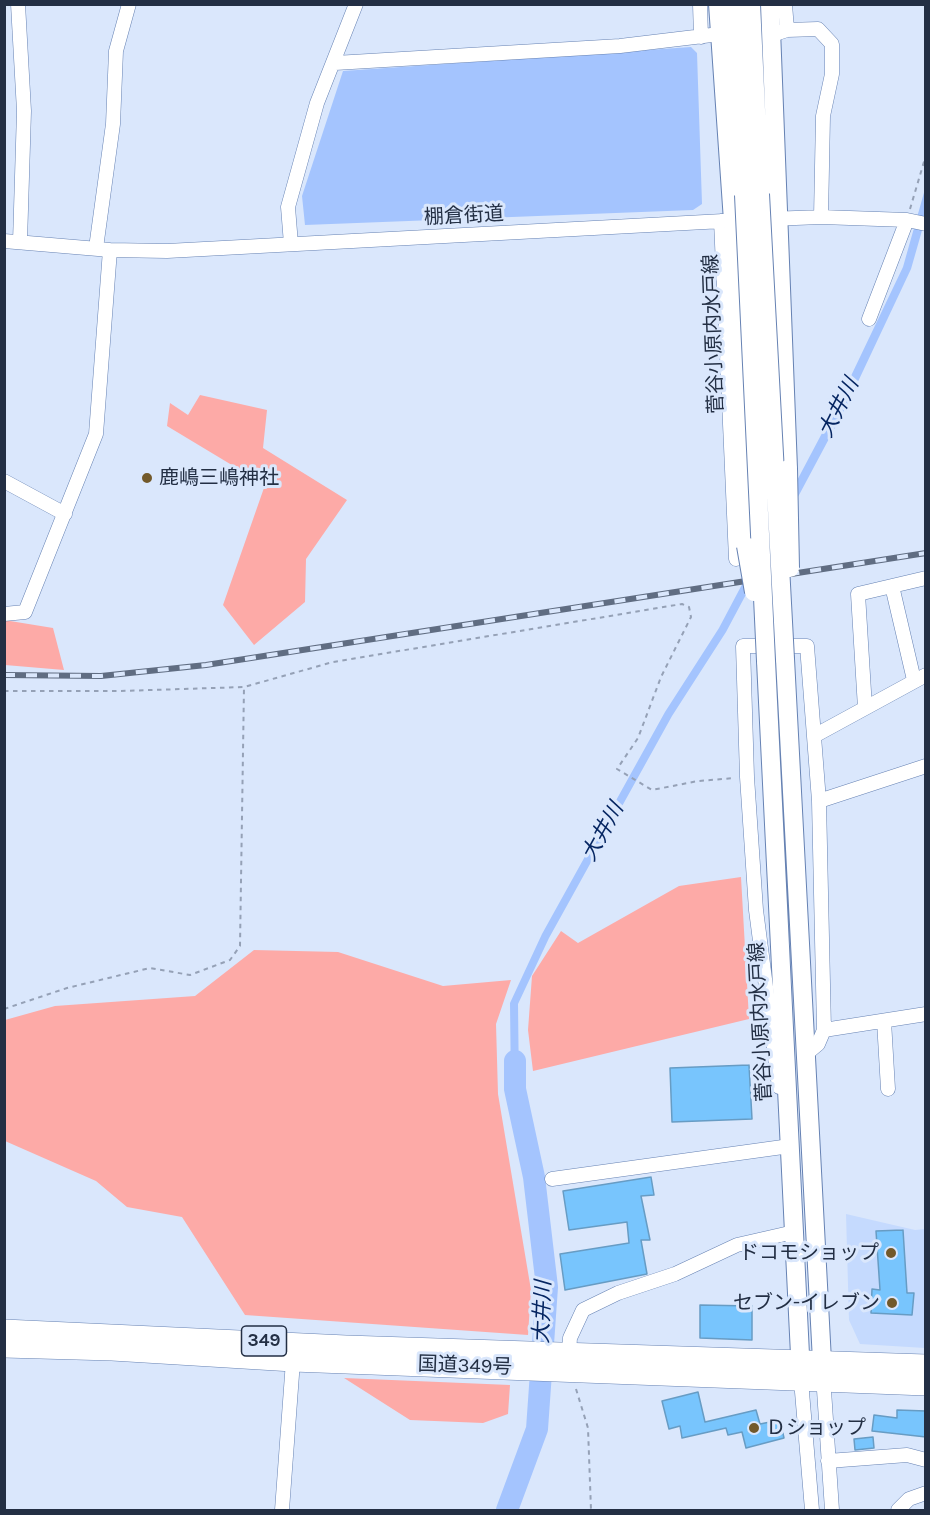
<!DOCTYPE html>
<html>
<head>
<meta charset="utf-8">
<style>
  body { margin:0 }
  #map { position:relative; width:930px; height:1515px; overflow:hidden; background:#dae7fc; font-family:Karla,sans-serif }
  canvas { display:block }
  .frame { position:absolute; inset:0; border:6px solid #232f44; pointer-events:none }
</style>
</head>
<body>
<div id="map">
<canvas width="930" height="1515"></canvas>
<div class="frame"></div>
</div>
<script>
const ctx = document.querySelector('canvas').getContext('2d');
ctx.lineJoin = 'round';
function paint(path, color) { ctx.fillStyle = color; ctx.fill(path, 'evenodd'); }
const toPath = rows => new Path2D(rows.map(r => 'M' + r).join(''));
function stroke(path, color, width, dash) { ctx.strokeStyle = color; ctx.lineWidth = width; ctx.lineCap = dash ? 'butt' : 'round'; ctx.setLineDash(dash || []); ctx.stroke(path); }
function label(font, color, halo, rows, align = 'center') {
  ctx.font = font + ' Karla,"Noto Sans JP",sans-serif'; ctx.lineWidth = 6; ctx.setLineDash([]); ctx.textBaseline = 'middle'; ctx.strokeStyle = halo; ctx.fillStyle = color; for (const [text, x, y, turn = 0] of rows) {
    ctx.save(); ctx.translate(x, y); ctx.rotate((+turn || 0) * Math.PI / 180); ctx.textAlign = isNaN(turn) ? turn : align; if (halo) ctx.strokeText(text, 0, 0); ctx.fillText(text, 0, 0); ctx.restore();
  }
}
paint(toPath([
  [846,1214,915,1230,925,1229,925,1348,860,1344,849,1320]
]), '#c5dafe');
paint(toPath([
  [200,395,267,410,263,448,347,500,306,559,305,602,254,645,223,605,265,485,167,426,170,403,188,415],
  [4,620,53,628,64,670,5,665],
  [741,877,749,1019,533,1071,528,1030,532,976,561,931,578,943,679,886],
  [254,950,338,952,443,986,511,980,496,1024,498,1094,531,1290,528,1335,245,1315,182,1217,127,1207,96,1181,5,1141,5,1020,55,1006,195,996],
  [344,1378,510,1385,508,1414,483,1423,410,1420]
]), '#fdaaa7');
paint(toPath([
  [691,47,697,53,702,204,693,210,305,225,302,196,343,71],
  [925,189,925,220,911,269,847,405,726,632,672,716,549,938,518,1004,519,1089,511,1090,510,1003,542,934,665,712,719,628,839,401,903,267]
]), '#a4c4fe');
stroke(toPath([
  [507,1510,537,1429,547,1287,534,1177,515,1089,515,1061]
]), '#a4c4fe', 22);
const building = toPath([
  [749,1065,752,1119,672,1122,670,1068,749,1065],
  [651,1177,654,1195,641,1196,650,1240,641,1240,647,1274,565,1290,560,1254,629,1243,627,1222,569,1230,563,1191,651,1177],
  [903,1230,907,1293,914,1293,912,1315,871,1313,872,1289,880,1290,876,1231,903,1230],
  [700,1305,752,1306,752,1340,700,1338,700,1305],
  [698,1392,705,1422,756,1410,760,1424,780,1420,784,1438,746,1448,742,1432,728,1435,726,1428,682,1438,680,1426,669,1429,662,1401,698,1392],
  [897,1410,926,1411,926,1437,872,1431,874,1415,897,1418,897,1410],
  [873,1437,874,1448,855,1450,854,1439,873,1437]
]);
paint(building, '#78c5fd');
stroke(building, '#679cc4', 1.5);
const minor = toPath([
  [18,4,24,111,20,242],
  [700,4,701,37],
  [785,4,787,30],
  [772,35,787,30,818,29,832,44,832,74,823,116,821,217],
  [335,63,620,46,720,34],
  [770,219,821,217,907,220,926,224],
  [721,221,736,559],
  [4,241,110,250,167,251,742,220],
  [291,244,288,207,317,103,356,4],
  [96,248,113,124,116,51,129,4],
  [869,319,907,220],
  [4,481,65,514],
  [892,586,914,680],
  [4,614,25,612,96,434,110,250],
  [865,708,858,594,926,578],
  [814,736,926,675],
  [819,801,926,766],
  [884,1021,888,1089],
  [806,1054,818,1044,824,1030],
  [779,1087,756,910,747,777,743,646,807,646,819,801,824,1030,926,1014],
  [552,1179,790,1146],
  [569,1353,570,1338,583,1310,618,1293,675,1274,737,1245,794,1232],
  [823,1375,832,1510],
  [801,1380,812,1510],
  [828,1461,907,1455,926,1460],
  [282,1510,293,1361],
  [898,1510,909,1499,926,1493]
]);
const major = toPath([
  [718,4,733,221,741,470,746,546],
  [734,4,744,195],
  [751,4,760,194],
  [770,4,788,469],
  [785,659,822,1361],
  [766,661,801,1375]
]);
const highway = toPath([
  [4,1330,346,1346,926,1365],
  [4,1347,112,1350,293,1361,926,1385]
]);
stroke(minor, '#6682b3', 15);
stroke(major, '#6682b3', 20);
stroke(highway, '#6682b3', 22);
stroke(toPath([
  [910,209,926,155],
  [4,691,121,691,244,687,333,662,682,604,689,607,691,617,661,677,638,738,617,769,652,790,698,781,735,778],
  [4,1009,67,988,150,968,190,975,230,960,240,946,244,687],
  [576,1389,588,1428,591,1510]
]), '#95a1b6', 2, [4.5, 4.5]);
stroke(minor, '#fff', 14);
stroke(major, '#fff', 18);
stroke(highway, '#fff', 21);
const rail = toPath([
  [4,675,101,676,206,665,926,553]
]);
stroke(rail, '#606d82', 6);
stroke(rail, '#dae7fc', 4, [11]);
const majorBridge = toPath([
  [760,194,785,659],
  [744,195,766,661],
  [788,469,790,568],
  [746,546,754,592]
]);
stroke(majorBridge, '#6682b3', 20, []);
stroke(majorBridge, '#fff', 18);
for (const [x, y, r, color] of [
  [147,478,6,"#72592a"],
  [891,1253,6,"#72592a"],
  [892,1303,6,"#72592a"],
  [754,1428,6,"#72592a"]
]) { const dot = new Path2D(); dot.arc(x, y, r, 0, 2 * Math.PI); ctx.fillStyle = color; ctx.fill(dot); stroke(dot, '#dae7fc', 2); }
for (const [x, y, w] of [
  [264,1341,45]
]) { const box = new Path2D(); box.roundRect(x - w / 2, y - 15, w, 30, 4.5); ctx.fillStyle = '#dae7fc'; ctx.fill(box); stroke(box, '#232f44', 1.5); }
label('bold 18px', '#232f44', null, [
  ["349",264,1341]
]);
label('20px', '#232f44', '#dae7fc', [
  ["棚倉街道",464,216,-3],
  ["菅谷小原内水戸線",714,334,-92],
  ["菅谷小原内水戸線",761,1022,-93],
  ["国道349号",465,1366,2]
]);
label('20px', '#232f44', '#dae7fc', [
  ["鹿嶋三嶋神社",159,478],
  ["ドコモショップ",879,1253,"right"],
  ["セブン-イレブン",880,1303,"right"],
  ["Ｄショップ",766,1428]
], 'left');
label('italic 21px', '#062662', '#dae7fc', [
  ["大井川",839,408,-63],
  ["大井川",603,832,-61],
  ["大井川",543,1312,-88]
]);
</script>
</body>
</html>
